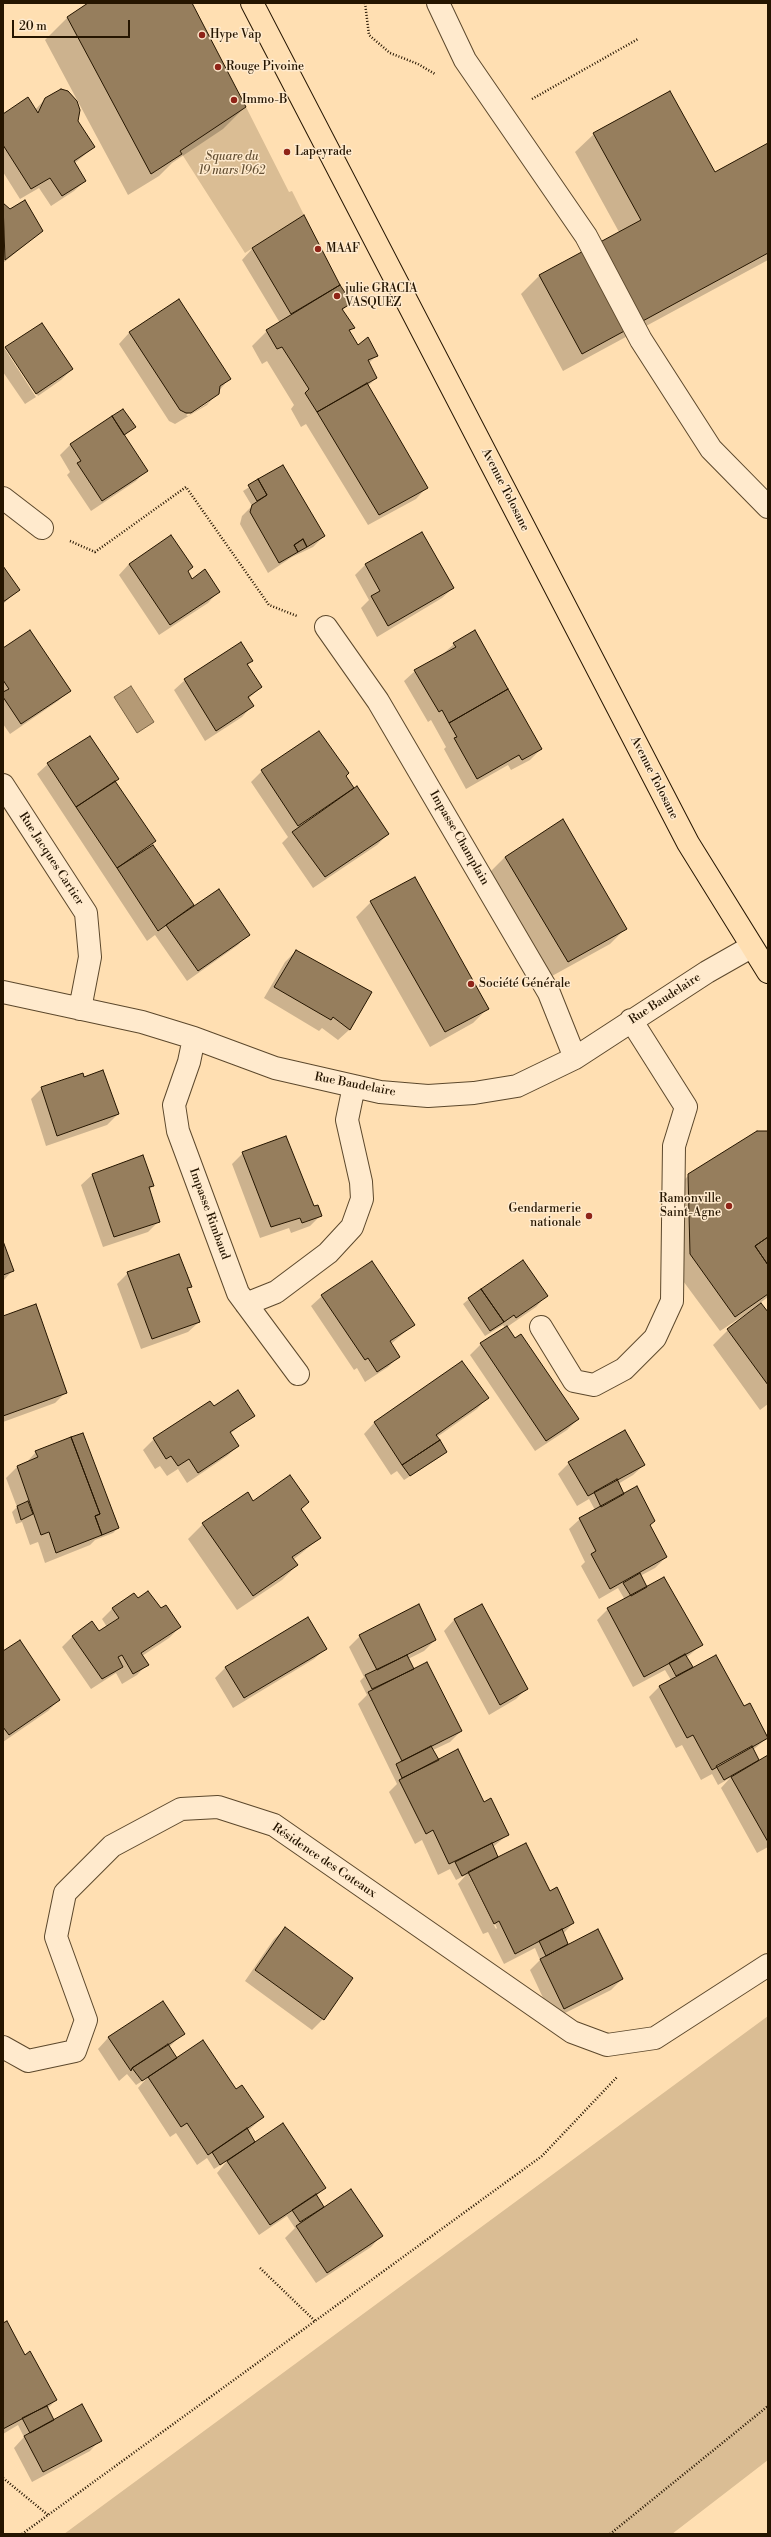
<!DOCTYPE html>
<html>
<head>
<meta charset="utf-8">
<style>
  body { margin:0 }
  #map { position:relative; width:771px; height:2537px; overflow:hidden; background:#ffdfb2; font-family:"Libre Bodoni",serif }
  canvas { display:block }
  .frame { position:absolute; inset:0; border:4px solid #251500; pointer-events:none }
  .scale { position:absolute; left:12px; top:20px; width:118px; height:18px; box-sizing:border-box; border:2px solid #251500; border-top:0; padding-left:5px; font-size:12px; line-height:14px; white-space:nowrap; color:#251500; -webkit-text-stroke:3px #ffeacd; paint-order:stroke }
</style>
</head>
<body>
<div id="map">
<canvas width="771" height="2537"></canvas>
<div class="frame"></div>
<div class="scale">20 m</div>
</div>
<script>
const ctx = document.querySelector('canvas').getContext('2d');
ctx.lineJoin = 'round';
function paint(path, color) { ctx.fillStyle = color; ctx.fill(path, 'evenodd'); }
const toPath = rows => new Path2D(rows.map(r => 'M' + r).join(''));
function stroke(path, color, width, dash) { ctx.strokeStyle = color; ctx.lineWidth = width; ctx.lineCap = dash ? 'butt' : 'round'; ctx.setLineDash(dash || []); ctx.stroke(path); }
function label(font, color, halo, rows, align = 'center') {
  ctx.font = font + ' "Libre Bodoni",serif'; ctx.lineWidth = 3; ctx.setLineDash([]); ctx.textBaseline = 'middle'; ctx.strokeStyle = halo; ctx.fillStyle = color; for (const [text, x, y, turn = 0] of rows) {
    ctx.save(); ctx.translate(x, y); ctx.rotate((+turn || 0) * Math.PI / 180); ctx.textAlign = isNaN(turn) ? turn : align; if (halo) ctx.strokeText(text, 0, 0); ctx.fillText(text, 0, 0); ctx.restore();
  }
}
paint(toPath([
  [246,107,289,192,292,191,304,215,245,253,180,151],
  [768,2016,768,2460,672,2534,64,2534]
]), '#dabd94');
const water = toPath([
  [131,686,154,722,137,733,114,697,131,686]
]);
paint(water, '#b59a75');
stroke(water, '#7b6546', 1);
paint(toPath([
  [89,3,190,3,245,107,223,129,172,163,159,176,128,195,45,40,67,18],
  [45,99,77,121,94,147,75,163,85,181,74,191,51,206,39,188,20,199,3,172,3,115,35,110],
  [594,134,714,173,768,144,768,260,563,371,521,294,540,275,619,232,575,152],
  [4,204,10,210,42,231,3,263],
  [304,216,339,286,350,303,342,311,353,328,349,332,358,346,376,356,368,364,376,378,368,386,426,488,416,499,368,525,306,424,301,427,291,409,294,405,267,361,262,364,252,346,267,331,280,323,242,260,252,249],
  [179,301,229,379,207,405,175,424,169,421,119,344,129,333],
  [209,400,209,402,188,416,186,415],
  [42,324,72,369,61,380,38,396,7,349,5,349,36,397,25,404,3,372,3,350,5,348],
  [135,426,124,436,146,470,136,481,91,511,67,475,70,472,60,455,71,444],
  [283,466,324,536,313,547,292,557,268,573,240,524,242,516,252,506,243,491],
  [129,564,187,571,192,580,218,592,208,603,159,635,119,575],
  [366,564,453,588,442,598,377,637,361,608,369,600,355,575],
  [3,568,18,590,3,604],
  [454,644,541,749,530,760,511,770,508,765,466,789,444,749,446,747,431,720,428,722,404,681,415,671,443,654],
  [3,649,69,691,58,701,10,734,3,724],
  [252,660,247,666,261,687,248,699,252,706,242,717,205,741,174,690,185,680],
  [48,764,118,779,115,782,155,841,151,845,194,906,248,934,238,945,187,981,155,935,147,941,37,774],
  [262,771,345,776,388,834,377,845,313,888,282,843,288,837,251,782],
  [505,857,626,928,610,944,552,976,490,872],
  [371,902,488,1008,473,1023,430,1047,356,917],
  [296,951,370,993,349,1030,338,1040,322,1028,319,1031,264,998,285,962],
  [83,1078,118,1114,107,1125,46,1146,31,1099,42,1088],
  [757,1132,768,1133,768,1297,760,1303,768,1313,768,1404,760,1410,713,1345,728,1330,757,1307,720,1331,675,1270,674,1190,689,1175],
  [243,1153,313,1208,321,1215,310,1226,291,1233,289,1228,260,1238,232,1164],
  [142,1156,153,1186,149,1190,159,1221,148,1232,103,1247,81,1185,92,1175],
  [3,1243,13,1270,3,1281],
  [128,1273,190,1287,187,1290,199,1322,188,1332,141,1349,117,1284],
  [322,1296,413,1325,391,1344,399,1356,388,1367,365,1382,357,1368,354,1370,311,1306],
  [546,1296,536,1307,507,1327,578,1419,567,1430,535,1451,470,1355,481,1344,505,1328,503,1325,485,1336,463,1304,469,1299],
  [3,1317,66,1392,55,1403,3,1422],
  [462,1363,487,1398,477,1409,437,1437,446,1451,440,1457,404,1480,397,1471,391,1475,364,1434,374,1423],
  [210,1403,213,1408,253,1415,230,1434,238,1446,227,1456,187,1483,178,1469,167,1476,160,1466,155,1469,143,1450,154,1439],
  [36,1452,118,1528,113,1533,95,1540,90,1545,45,1563,38,1542,30,1545,22,1522,16,1524,12,1512,17,1507,6,1478,17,1467,25,1464],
  [569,1463,644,1465,633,1475,618,1484,623,1495,649,1525,666,1557,655,1568,640,1576,646,1586,701,1645,686,1658,691,1667,688,1670,743,1707,749,1704,768,1737,753,1750,758,1760,755,1763,768,1757,768,1847,757,1853,721,1788,730,1778,718,1785,712,1774,701,1780,682,1745,676,1748,649,1697,660,1686,671,1680,665,1670,633,1687,597,1620,608,1609,625,1600,618,1588,599,1599,581,1566,585,1562,569,1529,580,1519,595,1510,589,1499,577,1506,558,1474],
  [670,1666,672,1666,680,1680,678,1681],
  [252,1502,301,1509,320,1538,293,1560,297,1565,282,1580,237,1610,188,1539,203,1524],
  [138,1599,160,1610,180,1627,169,1638,142,1656,147,1664,137,1675,122,1684,116,1673,91,1689,62,1647,73,1636,98,1633,107,1627,102,1619,113,1608],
  [482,1606,526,1689,516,1699,489,1715,444,1631,454,1620],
  [360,1636,435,1640,424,1651,408,1659,413,1670,461,1731,450,1742,433,1750,438,1761,483,1803,507,1835,493,1847,496,1857,550,1892,573,1923,563,1934,567,1944,562,1948,622,1979,611,1990,553,2019,530,1970,540,1960,535,1948,504,1964,488,1932,483,1934,458,1884,466,1875,456,1880,450,1869,438,1875,422,1840,415,1844,389,1792,397,1784,358,1704,367,1695,360,1681,364,1677,349,1647],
  [469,1876,471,1876,497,1928,496,1929],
  [325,1649,314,1659,233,1708,215,1678,226,1667],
  [3,1652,59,1700,48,1711,3,1742],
  [285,1929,323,2019,312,2030,245,1981,274,1939],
  [162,2003,184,2033,169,2047,176,2059,236,2090,263,2117,248,2131,255,2143,325,2187,316,2196,322,2206,318,2212,381,2236,371,2247,316,2283,285,2238,295,2228,287,2216,259,2235,217,2173,227,2161,214,2169,207,2158,197,2165,176,2133,170,2137,138,2088,147,2078,136,2085,127,2074,119,2081,98,2049,108,2038],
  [3,2325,56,2400,47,2409,53,2419,100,2440,90,2451,32,2482,14,2448,24,2437,18,2425,3,2434]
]), '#0003');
const building = toPath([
  [88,3,192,3,246,107,180,151,182,154,151,174,67,17,88,3],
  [61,89,68,91,77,101,80,110,78,121,95,147,74,161,86,181,62,196,50,178,31,189,3,145,3,114,28,97,38,113,45,98,61,89],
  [670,91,715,172,768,143,768,253,582,354,539,275,641,220,593,133,670,91],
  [25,200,43,231,5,260,3,203,10,209,25,200],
  [304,215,340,285,291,314,252,248,304,215],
  [340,285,352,303,342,309,355,328,349,330,358,345,368,337,378,356,368,360,377,378,317,412,305,393,309,389,282,347,277,349,266,330,340,285],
  [179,299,231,379,220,386,219,394,191,413,186,413,180,410,129,332,179,299],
  [42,323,73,369,36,394,5,347,42,323],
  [367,383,428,488,379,515,317,412,367,383],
  [123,409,136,427,124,435,112,416,123,409],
  [112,416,148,471,102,501,77,463,81,461,70,444,112,416],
  [283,465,325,536,307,547,303,539,294,545,298,552,279,563,250,512,252,505,267,495,258,479,283,465],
  [258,479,267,495,257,501,248,485,258,479],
  [422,532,454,588,388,626,371,596,380,591,365,564,422,532],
  [171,535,193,567,188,571,192,579,205,569,220,592,170,625,129,564,171,535],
  [303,539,307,547,298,552,294,545,303,539],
  [3,566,20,590,3,602,3,566],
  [30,630,71,691,21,724,3,697,3,692,9,689,3,680,3,648,30,630],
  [475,630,508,689,449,723,442,710,439,712,414,670,456,647,453,643,475,630],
  [241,642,253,661,247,664,262,687,248,697,254,706,216,731,184,679,241,642],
  [508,689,542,749,522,760,519,755,477,779,454,738,457,737,449,723,508,689],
  [319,731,349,773,346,776,354,788,298,826,261,770,319,731],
  [90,736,119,779,76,807,47,763,90,736],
  [115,781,156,841,117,868,76,807,115,781],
  [357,786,389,834,325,877,292,832,357,786],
  [563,819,627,929,568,962,505,857,563,819],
  [153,845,194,905,158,931,117,868,153,845],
  [415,877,489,1009,445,1032,370,901,415,877],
  [219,889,250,935,198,971,166,925,219,889],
  [296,950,372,992,350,1030,333,1017,331,1020,274,987,296,950],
  [103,1070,119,1114,57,1136,41,1087,83,1073,84,1077,103,1070],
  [757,1131,768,1131,768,1237,755,1246,768,1265,768,1294,735,1317,690,1254,688,1174,757,1131],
  [286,1136,314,1206,318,1205,322,1216,302,1223,300,1218,271,1227,242,1152,286,1136],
  [143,1155,154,1186,149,1187,160,1222,114,1237,92,1174,143,1155],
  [768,1237,768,1265,755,1246,768,1237],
  [3,1241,14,1271,3,1275,3,1241],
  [179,1254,192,1287,187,1288,200,1322,152,1339,127,1272,179,1254],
  [523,1260,548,1296,516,1318,514,1315,504,1322,481,1289,523,1260],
  [372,1261,415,1325,390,1341,400,1357,377,1372,368,1358,365,1360,321,1295,372,1261],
  [481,1289,504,1322,490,1331,468,1298,481,1289],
  [761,1303,768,1312,768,1385,727,1329,761,1303],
  [36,1304,67,1393,3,1416,3,1316,36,1304],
  [507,1326,515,1338,521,1334,579,1419,546,1441,480,1343,507,1326],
  [462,1361,489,1398,436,1435,440,1440,402,1465,374,1422,462,1361],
  [238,1390,255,1416,230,1432,239,1446,198,1473,189,1459,178,1466,171,1456,166,1459,153,1438,210,1401,214,1406,238,1390],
  [625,1430,645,1465,588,1496,568,1462,625,1430],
  [83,1433,119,1528,102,1535,95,1516,100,1514,71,1437,83,1433],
  [71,1437,100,1514,95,1516,102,1535,56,1553,49,1532,41,1535,17,1466,38,1457,35,1451,71,1437],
  [440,1440,447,1452,410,1476,402,1465,440,1440],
  [290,1475,309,1502,301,1509,321,1538,292,1557,298,1565,253,1596,202,1523,248,1492,253,1501,290,1475],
  [617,1479,624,1494,601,1507,594,1492,617,1479],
  [637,1486,655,1521,650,1525,667,1557,610,1589,591,1554,596,1551,579,1518,637,1486],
  [28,1501,33,1514,21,1520,17,1506,28,1501],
  [640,1573,647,1587,631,1596,623,1583,640,1573],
  [664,1577,703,1645,644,1677,607,1608,664,1577],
  [148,1591,161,1608,166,1605,181,1627,141,1653,149,1665,133,1674,122,1655,118,1657,123,1667,102,1679,72,1636,92,1621,99,1631,119,1618,112,1608,134,1593,138,1598,148,1591],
  [419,1604,436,1640,377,1670,359,1635,419,1604],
  [482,1604,528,1689,500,1705,454,1619,482,1604],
  [308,1617,327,1649,244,1698,225,1667,308,1617],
  [20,1640,60,1700,9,1735,3,1727,3,1651,20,1640],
  [685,1654,693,1667,676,1676,669,1663,685,1654],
  [407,1655,414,1669,372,1689,365,1675,407,1655],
  [716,1655,744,1706,750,1703,768,1738,712,1770,693,1735,687,1738,659,1686,716,1655],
  [427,1662,462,1731,402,1761,368,1692,427,1662],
  [431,1746,439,1760,402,1778,396,1764,431,1746],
  [752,1746,759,1760,724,1780,716,1766,752,1746],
  [458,1749,484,1802,491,1798,509,1835,449,1864,433,1830,426,1834,399,1780,458,1749],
  [768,1755,768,1842,731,1777,768,1755],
  [492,1843,498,1857,462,1876,455,1862,492,1843],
  [526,1843,550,1891,557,1887,574,1923,515,1954,499,1921,494,1924,468,1872,526,1843],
  [285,1927,353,1978,324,2020,255,1970,285,1927],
  [562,1929,568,1944,546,1956,539,1941,562,1929],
  [598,1929,623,1979,564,2009,540,1959,598,1929],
  [163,2001,185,2034,132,2068,131,2071,108,2037,163,2001],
  [203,2040,236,2089,242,2085,264,2117,208,2155,187,2123,181,2127,148,2077,203,2040],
  [168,2044,177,2058,142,2081,132,2068,168,2044],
  [283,2123,326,2188,270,2225,227,2161,283,2123],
  [247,2128,255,2142,220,2165,212,2152,247,2128],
  [351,2189,383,2236,327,2273,296,2226,351,2189],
  [316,2194,324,2207,300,2222,292,2210,316,2194],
  [7,2321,25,2355,30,2351,57,2400,3,2429,3,2323,7,2321],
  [82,2404,102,2441,43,2472,24,2436,82,2404],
  [47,2406,54,2420,30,2433,22,2418,47,2406]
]);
paint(building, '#967e5d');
stroke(building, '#251500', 1);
const minor = toPath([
  [438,3,465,60,586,236,641,340,711,449,768,507],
  [3,498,42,528],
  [326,627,378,701,549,993,575,1058],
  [3,785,86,913,90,957,80,1009],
  [3,992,142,1022,194,1038,275,1068,380,1092,428,1096,474,1093,517,1086,575,1058,707,972,751,947],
  [194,1038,189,1062,174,1105,178,1131,238,1293,298,1374],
  [246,1304,276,1292,328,1253,352,1227,362,1199,361,1182,347,1120,354,1086],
  [541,1327,574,1381,594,1385,624,1369,655,1338,672,1301,674,1146,686,1107,631,1020],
  [3,2047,28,2061,75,2051,86,2020,56,1937,65,1893,112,1846,181,1809,218,1807,274,1825,572,2032,607,2045,655,2038,768,1965]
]);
const major = toPath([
  [252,3,688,843,768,972]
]);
stroke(minor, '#5c482c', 24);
stroke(major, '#251500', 24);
stroke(toPath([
  [365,3,369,35,390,53,418,64,435,74],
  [532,99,638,39],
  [70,541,95,552,186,487,269,605,297,616],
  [260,2268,315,2321],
  [3,2478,48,2515],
  [22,2534,542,2156,617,2077],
  [610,2534,768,2406]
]), '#251500', 2.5, [1, 2]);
stroke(minor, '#ffeacd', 22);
stroke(major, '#ffdfb2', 22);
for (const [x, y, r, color] of [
  [202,35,4,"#8f2418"],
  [218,67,4,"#8f2418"],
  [234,100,4,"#8f2418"],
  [287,152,4,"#8f2418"],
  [318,249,4,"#8f2418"],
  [337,296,4,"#8f2418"],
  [471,984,4,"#8f2418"],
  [729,1206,4,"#8f2418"],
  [589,1216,4,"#8f2418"]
]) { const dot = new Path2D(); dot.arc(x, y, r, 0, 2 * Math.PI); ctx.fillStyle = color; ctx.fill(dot); stroke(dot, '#ffeacd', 1.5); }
label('12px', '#251500', '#ffeacd', [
  ["Hype Vap",210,35],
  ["Rouge Pivoine",226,67],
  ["Immo-B",242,100],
  ["Lapeyrade",295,152],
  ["MAAF",326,249],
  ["julie GRACIA",345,289],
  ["VASQUEZ",345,303],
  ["Société Générale",479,984],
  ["Ramonville",721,1199,"right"],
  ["Saint-Agne",721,1213,"right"],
  ["Gendarmerie",581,1209,"right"],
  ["nationale",581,1223,"right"]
], 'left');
label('italic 12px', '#645034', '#ffeacd', [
  ["Square du",232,157],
  ["19 mars 1962",232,171]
]);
label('12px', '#251500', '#ffeacd', [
  ["Avenue Tolosane",505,490,63],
  ["Avenue Tolosane",654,778,63],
  ["Impasse Champlain",459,838,60],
  ["Rue Jacques Cartier",51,859,57],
  ["Rue Baudelaire",665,999,-33],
  ["Rue Baudelaire",355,1085,11],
  ["Impasse Rimbaud",209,1214,70],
  ["Résidence des Coteaux",324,1861,34]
]);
</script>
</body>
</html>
